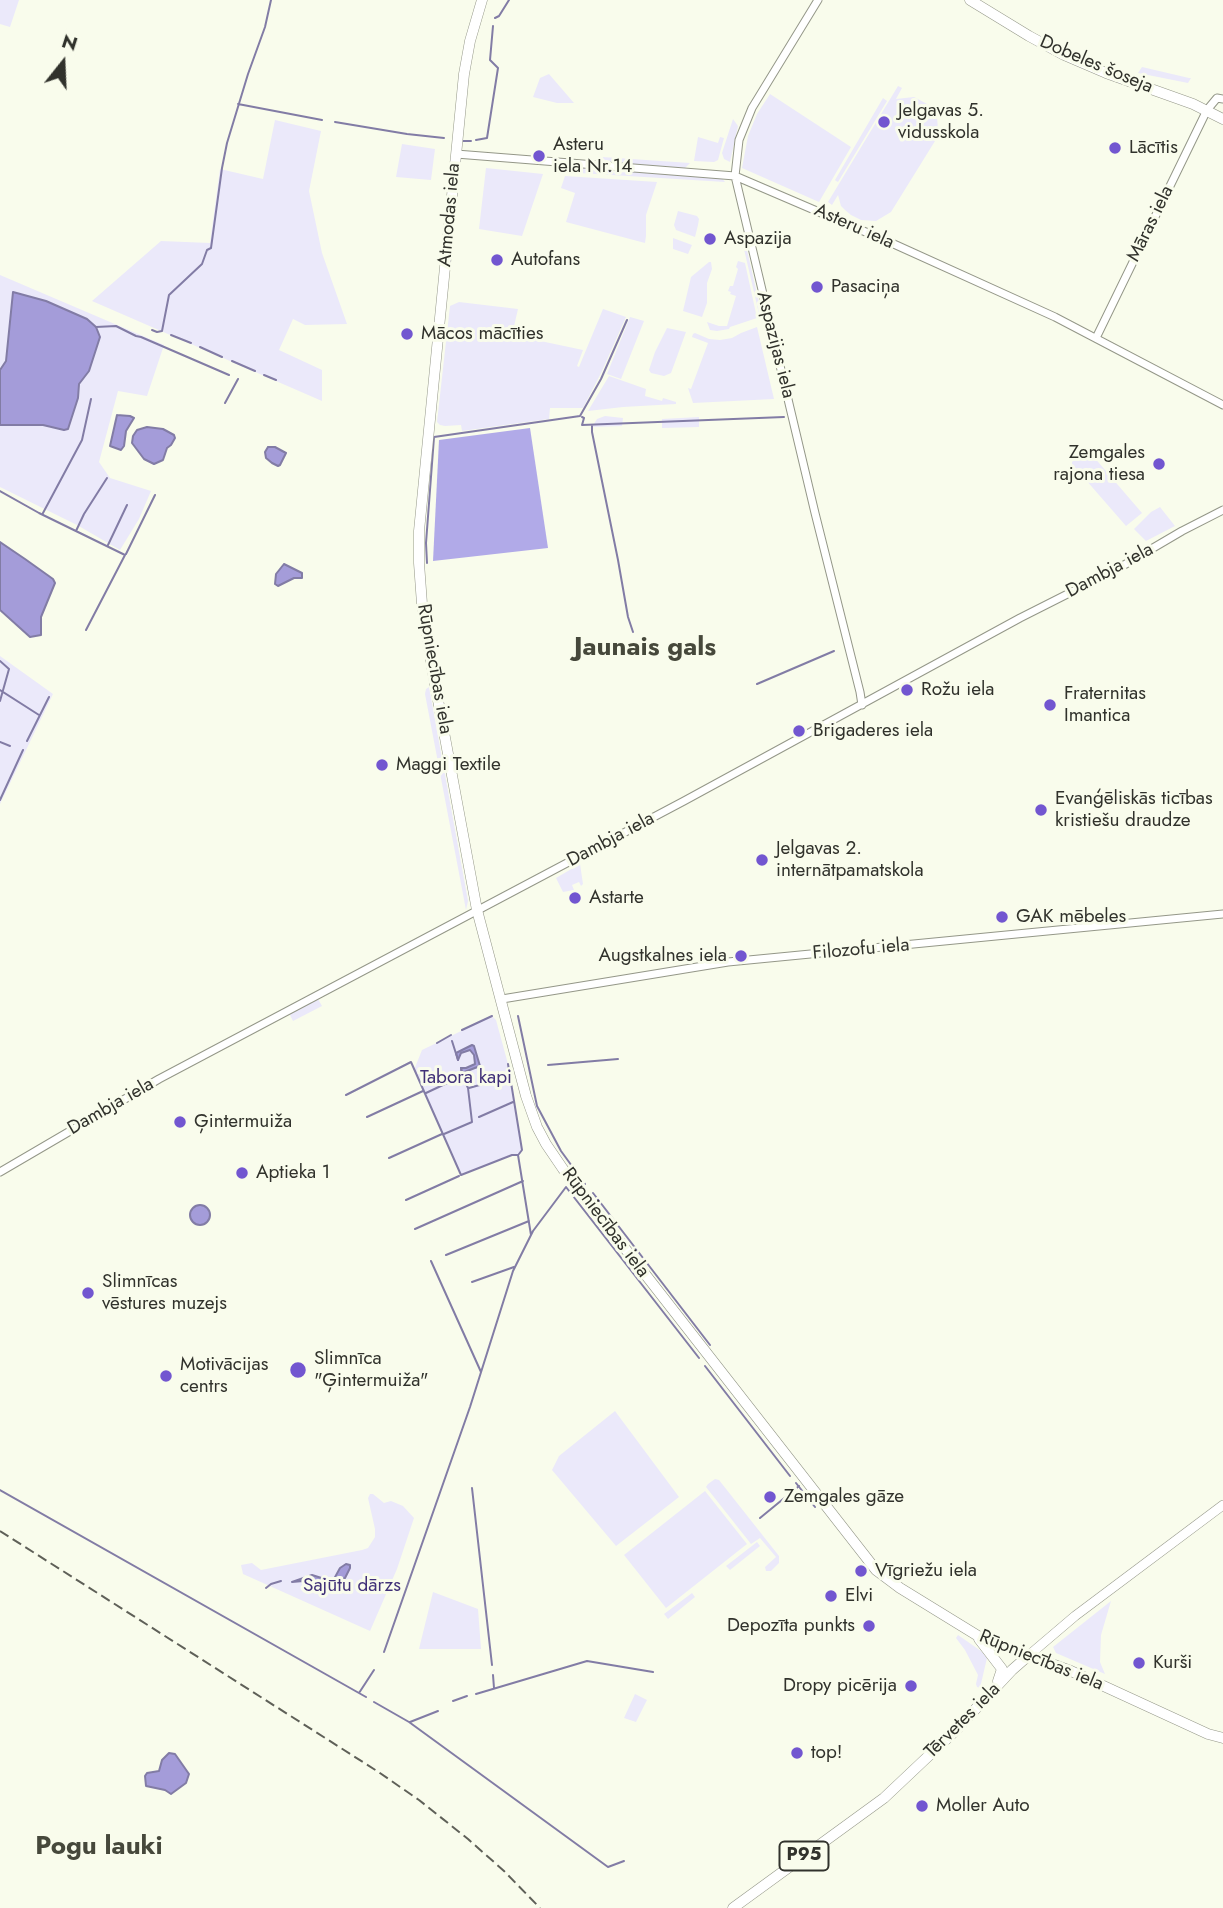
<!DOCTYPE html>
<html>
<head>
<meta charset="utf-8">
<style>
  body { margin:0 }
  #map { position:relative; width:1223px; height:1908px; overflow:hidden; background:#f9fcec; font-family:Jost,sans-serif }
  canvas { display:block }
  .north { position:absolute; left:28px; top:28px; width:70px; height:70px; -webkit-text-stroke:5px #f9fcec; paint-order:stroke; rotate:18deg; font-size:19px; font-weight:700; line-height:28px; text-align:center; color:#31322c }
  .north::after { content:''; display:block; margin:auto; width:24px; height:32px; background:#31322c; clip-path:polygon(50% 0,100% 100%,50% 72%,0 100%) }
</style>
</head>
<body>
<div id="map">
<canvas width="1223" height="1908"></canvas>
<div class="north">N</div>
</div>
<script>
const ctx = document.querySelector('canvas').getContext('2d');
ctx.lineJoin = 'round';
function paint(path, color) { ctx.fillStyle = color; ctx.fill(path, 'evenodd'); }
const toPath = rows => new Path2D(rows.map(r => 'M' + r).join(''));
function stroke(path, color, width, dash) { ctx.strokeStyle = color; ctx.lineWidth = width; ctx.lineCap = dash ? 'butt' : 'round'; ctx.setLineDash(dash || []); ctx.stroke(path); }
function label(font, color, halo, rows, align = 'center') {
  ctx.font = font + ' Jost,sans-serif'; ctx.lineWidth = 6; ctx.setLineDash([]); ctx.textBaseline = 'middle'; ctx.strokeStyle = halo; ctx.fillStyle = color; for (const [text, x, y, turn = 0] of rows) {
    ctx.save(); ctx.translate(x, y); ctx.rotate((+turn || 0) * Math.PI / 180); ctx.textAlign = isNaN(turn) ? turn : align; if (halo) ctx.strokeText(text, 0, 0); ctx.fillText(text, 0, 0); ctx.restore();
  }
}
paint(toPath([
  [0,0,19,0,10,27,0,24],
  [1142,67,1189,78,1191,78,1188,83,1138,73],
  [549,74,574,103,557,103,533,97,540,78],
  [898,86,902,88,896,99,914,97,929,105,937,116,938,131,935,141,891,212,876,221,861,220,851,215,845,210,841,206,838,195,832,205,828,202],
  [770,94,851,147,819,202,742,168,748,136,757,114],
  [883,98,887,101,838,182,836,181,835,180],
  [733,119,738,126,730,162,724,159,722,153],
  [275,120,321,131,309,191,322,253,347,324,305,325,293,319,279,350,322,370,322,401,92,301,161,241,210,243,220,169,263,179],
  [698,137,718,143,720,137,724,138,718,160,714,162,694,161],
  [402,144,435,149,431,180,396,177],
  [602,157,690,163,685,168,607,162],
  [569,165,721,177,725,182,563,172,565,167],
  [486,168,543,174,522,236,479,229],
  [565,176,657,182,646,215,646,236,645,243,566,222,575,193,561,188],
  [678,211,697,216,699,219,698,225,695,237,676,230,674,225],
  [673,238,692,245,688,254,673,249],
  [743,245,746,246,762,315,760,318],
  [738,261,745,263,757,318,730,327,729,329,717,331,710,330,707,322,719,326,727,326,736,296,730,294,731,292,728,291,730,286,733,286,738,269,736,267],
  [709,262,711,262,712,269,707,283,707,303,702,317,683,311,691,277],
  [0,275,164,345,147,396,118,391,99,462,110,478,151,491,139,519,120,550,77,525,0,487,0,425,43,425,64,430,78,398,79,384,89,371,13,292,6,361,0,370],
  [459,302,518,309,512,335,583,350,577,366,579,367,603,309,626,317,601,373,583,408,550,408,549,419,462,431,461,425,445,426,440,425,437,422,450,306],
  [630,317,644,321,621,379,607,374],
  [757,327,774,399,693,403,688,388,691,389,708,343,692,337,693,334,695,333,709,339,720,340,732,338,741,333],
  [667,328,686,332,671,373,664,376,651,373,649,370,655,352],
  [609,376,646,389,645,396,662,401,663,398,676,402,676,404,623,407,588,411],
  [605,416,623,418,622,426,592,427,597,419],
  [699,417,699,427,662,428,662,419],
  [1087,449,1142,513,1126,526,1072,464,1072,462],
  [1160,507,1175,526,1146,541,1134,529,1151,512],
  [0,656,53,694,0,804],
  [429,687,468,901,466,910,425,694,426,689],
  [580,864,583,884,581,886,579,882,572,885,574,890,563,892,556,878],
  [318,999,322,1006,293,1021,290,1015,291,1013],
  [492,1016,496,1020,508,1064,522,1150,518,1155,511,1155,461,1175,414,1070,422,1050],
  [615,1411,679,1497,616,1546,552,1470,559,1456],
  [715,1479,719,1480,779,1556,779,1563,771,1571,766,1571,765,1567,776,1557,760,1538,751,1544,706,1487,708,1484],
  [705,1491,747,1544,666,1608,624,1555],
  [370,1494,373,1494,384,1503,391,1501,403,1506,414,1518,397,1569,370,1631,243,1574,241,1565,252,1563,261,1570,362,1550,368,1548,375,1537,375,1529,368,1498],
  [757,1542,760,1546,730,1570,726,1566],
  [433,1592,478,1609,481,1649,419,1649],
  [692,1593,695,1597,668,1619,664,1614],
  [1111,1601,1101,1635,1100,1662,1105,1674,1056,1653,1053,1647],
  [958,1635,981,1651,987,1658,980,1688,977,1687,976,1684,978,1675,965,1650,956,1638],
  [635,1694,647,1700,636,1722,624,1718]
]), '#ebe9fa');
paint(toPath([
  [530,428,548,548,433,561,439,440]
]), '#b1aae8');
const water = toPath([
  [13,292,46,301,87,319,96,327,100,337,89,371,79,384,78,398,68,429,64,430,43,425,0,425,0,370,6,361,13,292],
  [117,415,130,416,134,418,126,431,124,446,121,450,110,446,117,415],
  [147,427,163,429,174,435,175,438,171,445,167,448,163,460,154,464,144,459,132,443,133,436,137,430,147,427],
  [268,447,275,447,286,453,280,465,278,466,272,463,266,458,265,452,268,447],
  [0,542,25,559,53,579,55,583,41,617,41,635,30,637,0,610,0,542],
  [284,564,302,573,302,578,294,578,278,586,275,584,276,574,284,564],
  [472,1045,474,1046,480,1066,462,1073,461,1068,466,1068,475,1064,474,1055,470,1050,461,1053,458,1060,456,1053,472,1045],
  '190 1215a10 10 0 1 1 20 0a10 10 0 1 1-20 0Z',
  [346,1564,350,1565,350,1568,345,1578,329,1586,323,1588,303,1581,292,1582,312,1575,331,1581,334,1579,340,1568,346,1564],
  [169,1753,175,1754,189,1774,186,1783,171,1794,165,1790,146,1786,145,1776,147,1773,159,1771,162,1760,169,1753]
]);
paint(water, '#a49cd9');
stroke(water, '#827ca5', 2);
stroke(toPath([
  [495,18,499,16,509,0],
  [238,104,322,120],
  [335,122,407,134,444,138],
  [476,140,487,138,498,68,490,60,493,26],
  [463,141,471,141],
  [96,327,116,326,136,336,141,337,229,375],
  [152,330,157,332,162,331,169,295,202,264,207,250,211,248,222,168,227,143,248,74,265,27,271,0],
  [171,335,191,343],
  [200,347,222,357],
  [232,361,255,371],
  [264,375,276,380],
  [225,403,238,379],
  [582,417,584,418,582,425,784,417],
  [592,425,592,432,618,560,628,617,633,632],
  [0,491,39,513,125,555,86,630],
  [43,513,82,440,91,399],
  [76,531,84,514,107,478],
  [108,545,127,505],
  [126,554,155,495],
  [427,563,426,543,434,437,580,416,601,379,627,320],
  [0,661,9,669,0,701],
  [757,684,834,651],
  [0,690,39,715],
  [27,741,49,697],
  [0,742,10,746],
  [0,800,23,750],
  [518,1016,537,1106,561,1151,585,1184],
  [462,1030,492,1016],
  [452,1041,458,1060],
  [437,1043,451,1035],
  [508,1064,522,1150,519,1154],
  [548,1065,618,1059],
  [469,1088,508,1077],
  [426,1093,462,1076],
  [346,1095,411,1062,461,1175,512,1155,518,1155,531,1235],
  [367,1117,423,1091],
  [479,1117,513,1102],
  [444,1134,472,1122,468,1088,462,1075,461,1068],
  [389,1158,442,1134],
  [593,1193,710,1345],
  [406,1200,459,1176],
  [415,1229,523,1181],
  [446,1255,529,1221],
  [431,1261,481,1372],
  [472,1282,514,1267],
  [705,1366,790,1476],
  [796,1483,815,1507],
  [472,1488,492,1665],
  [0,1490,366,1697],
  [760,1518,799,1486],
  [266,1588,271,1584,281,1581],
  [384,1652,470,1407,513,1271,533,1231,566,1187,699,1358],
  [493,1675,494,1688],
  [359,1693,374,1670],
  [476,1694,587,1661,653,1672],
  [453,1701,467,1696],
  [374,1702,409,1722,608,1867,624,1861],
  [410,1722,438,1711]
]), '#827ca5', 2);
const tertiary = toPath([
  [818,0,752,108,739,140,735,176,815,513,860,692,862,705],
  [456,154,735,176,896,245,1055,317,1223,405],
  [1096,338,1207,110,1217,98,1223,99],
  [502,999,728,962,1223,914],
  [0,1172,159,1079,684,801,1020,618,1119,568,1182,531,1223,510]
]);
const secondary = toPath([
  [1028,1656,1075,1616,1223,1505]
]);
const primary = toPath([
  [482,0,470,41,464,74,419,531,419,563,422,604,433,673,477,910,526,1096,537,1127,546,1144,563,1169,876,1570,900,1588,983,1639,1071,1671,1208,1734,1223,1738],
  [970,0,1029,36,1064,55,1106,73,1193,104,1223,119],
  [979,1639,1002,1669,998,1681],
  [733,1908,884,1798,955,1731,1012,1670,1028,1656]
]);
stroke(tertiary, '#949788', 9);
stroke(secondary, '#949788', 10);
stroke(primary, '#949788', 11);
stroke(tertiary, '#fff', 7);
stroke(secondary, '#fff', 9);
stroke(primary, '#fff', 10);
stroke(toPath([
  [0,1531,377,1771,419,1800,468,1839,504,1871,540,1908]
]), '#5f6058', 2, [10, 5]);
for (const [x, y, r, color] of [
  [884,122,7,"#7256d0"],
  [1115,148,7,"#7256d0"],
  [539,156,7,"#7256d0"],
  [710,239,7,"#7256d0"],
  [497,260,7,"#7256d0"],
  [817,287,7,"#7256d0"],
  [407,334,7,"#7256d0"],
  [1159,464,7,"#7256d0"],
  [907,690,7,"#7256d0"],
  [1050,705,7,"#7256d0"],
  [799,731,7,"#7256d0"],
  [382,765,7,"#7256d0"],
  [1041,810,7,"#7256d0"],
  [762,860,7,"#7256d0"],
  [575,898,7,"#7256d0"],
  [1002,917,7,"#7256d0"],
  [741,956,7,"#7256d0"],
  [180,1122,7,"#7256d0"],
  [242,1173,7,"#7256d0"],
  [88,1293,7,"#7256d0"],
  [298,1370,9,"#7256d0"],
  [166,1376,7,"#7256d0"],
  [770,1497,7,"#7256d0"],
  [861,1571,7,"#7256d0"],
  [831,1596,7,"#7256d0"],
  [869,1626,7,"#7256d0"],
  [1139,1663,7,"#7256d0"],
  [911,1686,7,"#7256d0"],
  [797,1753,7,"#7256d0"],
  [922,1806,7,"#7256d0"]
]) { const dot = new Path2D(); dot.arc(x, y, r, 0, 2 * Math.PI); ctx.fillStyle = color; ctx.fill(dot); stroke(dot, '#f9fcec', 2.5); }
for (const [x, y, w] of [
  [804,1856,49]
]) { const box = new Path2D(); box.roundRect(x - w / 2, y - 14.5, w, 29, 5); ctx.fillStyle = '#f9fcec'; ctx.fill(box); stroke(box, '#31322c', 2); }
label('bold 18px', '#31322c', null, [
  ["P95",804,1856]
]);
label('19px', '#31322c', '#f9fcec', [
  ["Dobeles šoseja",1096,65,23],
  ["Atmodas iela",450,215,-85],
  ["Māras iela",1151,224,-64],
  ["Asteru iela",854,227,24],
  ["Aspazijas iela",775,345,76],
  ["Dambja iela",1110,571,-28],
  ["Rūpniecības iela",434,669,80],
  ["Dambja iela",611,840,-28],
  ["Filozofu iela",861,950,-5],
  ["Dambja iela",111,1107,-30],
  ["Rūpniecības iela",605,1223,53],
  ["Rūpniecības iela",1041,1661,22],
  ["Tērvetes iela",963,1721,-45]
]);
label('19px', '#31322c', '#f9fcec', [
  ["Jelgavas 5.",898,111],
  ["vidusskola",898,133],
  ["Asteru",553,145],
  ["iela Nr.14",553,167],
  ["Lācītis",1129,148],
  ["Aspazija",724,239],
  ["Autofans",511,260],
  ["Pasaciņa",831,287],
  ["Mācos mācīties",421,334],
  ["Zemgales",1145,453,"right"],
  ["rajona tiesa",1145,475,"right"],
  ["Rožu iela",921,690],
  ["Fraternitas",1064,694],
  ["Imantica",1064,716],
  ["Brigaderes iela",813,731],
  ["Maggi Textile",396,765],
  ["Evanģēliskās ticības",1055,799],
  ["kristiešu draudze",1055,821],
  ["Jelgavas 2.",776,849],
  ["internātpamatskola",776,871],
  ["Astarte",589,898],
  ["GAK mēbeles",1016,917],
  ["Augstkalnes iela",727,956,"right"],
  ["Ģintermuiža",194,1122],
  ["Aptieka 1",256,1173],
  ["Slimnīcas",102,1282],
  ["vēstures muzejs",102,1304],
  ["Slimnīca",314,1359],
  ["\"Ģintermuiža\"",314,1381],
  ["Motivācijas",180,1365],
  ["centrs",180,1387],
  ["Zemgales gāze",784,1497],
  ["Vīgriežu iela",875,1571],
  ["Elvi",845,1596],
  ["Depozīta punkts",855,1626,"right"],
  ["Kurši",1153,1663],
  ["Dropy picērija",897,1686,"right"],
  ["top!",811,1753],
  ["Moller Auto",936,1806]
], 'left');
label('19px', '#403078', '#f9fcec', [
  ["Tabora kapi",466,1078],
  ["Sajūtu dārzs",352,1586]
]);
label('bold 26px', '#46483b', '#f9fcec', [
  ["Jaunais gals",645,649],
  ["Pogu lauki",99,1848]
]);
</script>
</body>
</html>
